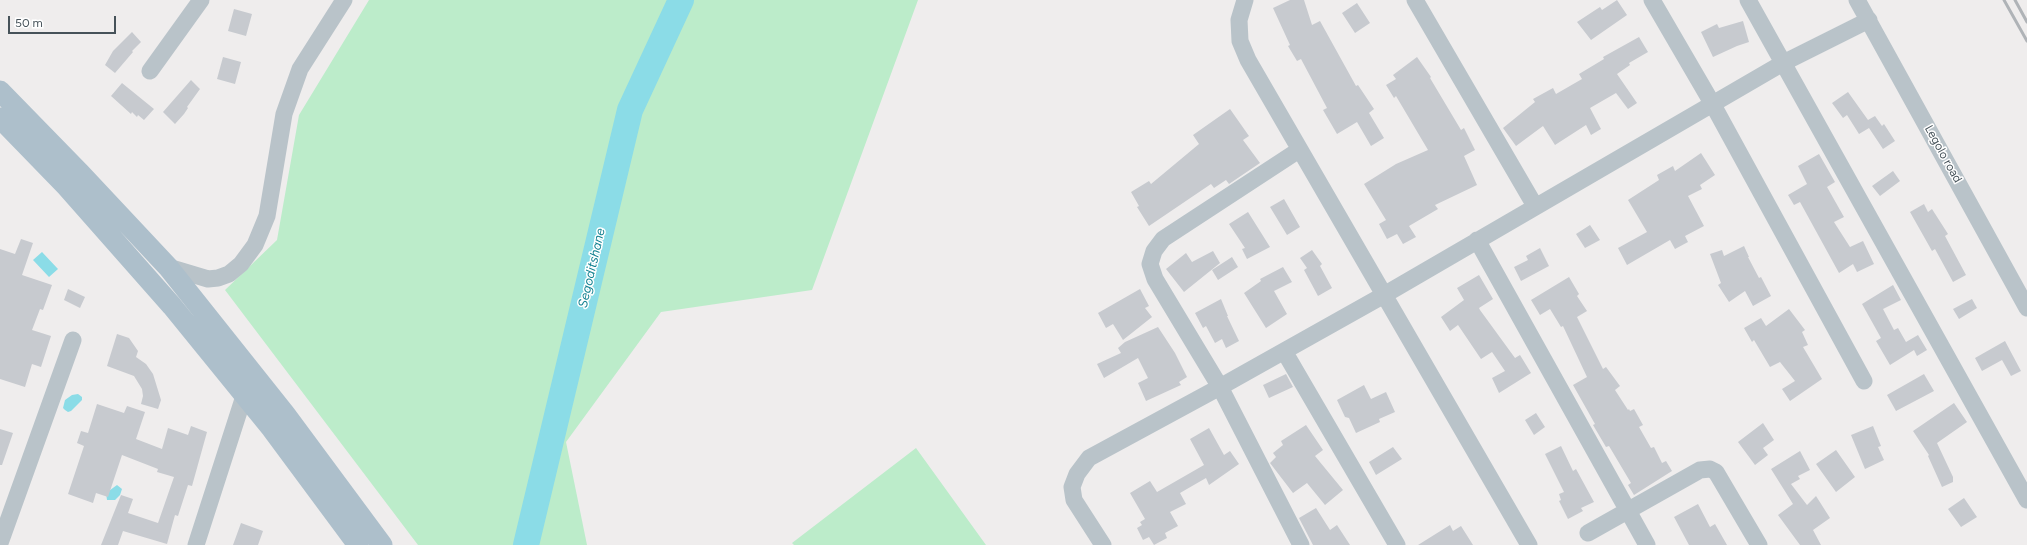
<!DOCTYPE html>
<html>
<head>
<meta charset="utf-8">
<style>
  body { margin:0 }
  #map { position:relative; width:2027px; height:545px; overflow:hidden; background:#efeded; font-family:Figtree,sans-serif }
  canvas { display:block }
  .scale { position:absolute; left:8px; top:16px; width:108px; height:18px; box-sizing:border-box; border:2px solid #465259; border-top:0; padding-left:5px; font-size:12px; line-height:14px; white-space:nowrap; color:#465259; -webkit-text-stroke:3px #fff; paint-order:stroke }
</style>
</head>
<body>
<div id="map">
<canvas width="2027" height="545"></canvas>
<div class="scale">50 m</div>
</div>
<script>
const ctx = document.querySelector('canvas').getContext('2d');
ctx.lineJoin = 'round';
function paint(path, color) { ctx.fillStyle = color; ctx.fill(path, 'evenodd'); }
const toPath = rows => new Path2D(rows.map(r => 'M' + r).join(''));
function stroke(path, color, width, dash) { ctx.strokeStyle = color; ctx.lineWidth = width; ctx.lineCap = dash ? 'butt' : 'round'; ctx.setLineDash(dash || []); ctx.stroke(path); }
function label(font, color, halo, rows, align = 'center') {
  ctx.font = font + ' Figtree,sans-serif'; ctx.lineWidth = 3; ctx.setLineDash([]); ctx.textBaseline = 'middle'; ctx.strokeStyle = halo; ctx.fillStyle = color; for (const [text, x, y, turn = 0] of rows) {
    ctx.save(); ctx.translate(x, y); ctx.rotate((+turn || 0) * Math.PI / 180); ctx.textAlign = isNaN(turn) ? turn : align; if (halo) ctx.strokeText(text, 0, 0); ctx.fillText(text, 0, 0); ctx.restore();
  }
}
paint(toPath([
  [369,0,918,0,812,290,661,312,566,442,587,545,418,545,225,290,277,240,299,115],
  [916,448,986,545,794,545,792,543]
]), '#bcecca');
paint(toPath([
  [42,252,58,269,49,277,33,260],
  [78,394,82,397,82,400,71,411,68,412,65,410,63,408,65,400,72,395],
  [117,485,122,489,120,495,115,500,107,500,106,493]
]), '#8bdce7');
stroke(toPath([
  [526,545,630,110,681,0]
]), '#8bdce7', 26);
paint(toPath([
  [1290,0,1304,0,1312,25,1320,21,1356,86,1358,85,1374,109,1369,113,1384,138,1371,146,1357,122,1337,134,1323,110,1327,108,1301,59,1297,61,1288,46,1290,45,1273,8],
  [1617,0,1627,15,1591,40,1577,22,1600,7,1602,10],
  [1357,3,1370,23,1355,33,1342,13],
  [234,9,252,14,246,36,228,31],
  [1743,21,1749,42,1737,46,1713,57,1701,32,1717,24,1719,28],
  [132,32,141,42,132,51,133,52,115,73,105,65,113,51],
  [1639,37,1648,52,1629,63,1630,65,1617,74,1637,103,1628,109,1616,93,1590,108,1601,129,1591,135,1586,125,1555,145,1543,126,1516,146,1503,128,1535,102,1533,99,1553,88,1556,94,1582,79,1579,74,1604,59,1603,57],
  [223,57,241,62,235,84,217,79],
  [1417,57,1431,77,1430,78,1461,130,1464,128,1475,150,1464,156,1477,185,1435,205,1438,209,1409,226,1416,237,1403,244,1397,234,1387,239,1379,224,1386,220,1364,184,1396,164,1428,150,1396,96,1394,98,1386,85,1396,79,1393,75],
  [191,80,200,89,187,107,188,108,184,114,175,124,163,112],
  [122,83,154,109,144,120,138,115,137,117,132,112,131,114,111,96],
  [1848,92,1868,120,1875,116,1882,126,1884,124,1895,141,1883,149,1869,128,1859,134,1847,115,1843,118,1832,103],
  [1230,109,1249,136,1243,140,1260,163,1229,184,1226,180,1214,188,1211,184,1149,226,1137,207,1139,206,1131,192,1149,181,1151,184,1199,144,1193,135],
  [1701,153,1715,175,1700,185,1702,189,1688,196,1704,226,1685,236,1688,242,1675,249,1670,240,1627,265,1618,248,1647,232,1628,200,1659,180,1657,175,1673,166,1675,171],
  [1819,154,1835,182,1827,187,1844,217,1834,222,1850,247,1863,241,1874,264,1857,272,1853,264,1839,273,1800,202,1794,205,1788,195,1807,184,1798,166],
  [1893,171,1900,181,1880,196,1872,186],
  [1284,199,1300,227,1287,235,1270,207],
  [1924,204,1928,212,1932,209,1948,234,1945,236,1966,275,1953,282,1935,249,1932,251,1910,212],
  [1248,212,1270,247,1247,259,1242,249,1245,248,1229,224],
  [1590,225,1600,240,1585,248,1576,234],
  [21,239,33,243,22,275,52,285,43,310,40,309,32,330,51,336,41,367,32,364,25,387,0,379,0,249,15,254],
  [1744,246,1749,257,1748,257,1759,278,1761,277,1771,296,1753,306,1745,291,1729,302,1718,285,1721,283,1710,254,1722,250,1724,256],
  [1540,248,1549,266,1521,281,1514,267,1528,260,1526,256],
  [1312,250,1322,264,1320,266,1332,288,1318,296,1304,270,1307,268,1300,258],
  [1213,251,1220,263,1184,292,1166,269,1186,253,1192,262],
  [1232,257,1238,267,1218,280,1212,270],
  [1283,267,1292,282,1274,291,1287,314,1266,328,1244,293,1261,281,1260,279],
  [1479,275,1493,299,1479,308,1480,310,1515,358,1520,355,1531,373,1499,393,1492,378,1505,371,1492,352,1481,359,1458,325,1450,331,1441,317,1464,300,1457,288],
  [1569,277,1579,294,1577,296,1587,311,1577,317,1603,369,1606,367,1620,386,1615,390,1628,410,1629,409,1630,411,1634,409,1643,425,1639,427,1651,448,1654,447,1662,463,1666,461,1672,471,1634,495,1628,485,1631,483,1609,446,1606,447,1593,425,1595,424,1573,385,1587,377,1563,326,1561,327,1550,309,1540,315,1531,300],
  [1893,285,1901,300,1883,309,1894,330,1898,328,1906,342,1918,335,1927,350,1917,356,1914,350,1890,365,1876,341,1881,338,1862,304],
  [68,289,85,297,80,308,64,300],
  [1140,289,1149,306,1145,308,1152,317,1123,340,1113,324,1106,328,1098,313],
  [1221,299,1228,316,1227,316,1239,341,1226,348,1222,339,1215,343,1206,326,1203,328,1195,313],
  [1972,299,1977,308,1959,319,1953,309],
  [1789,309,1805,330,1802,332,1808,345,1803,347,1822,379,1790,401,1782,389,1795,381,1780,362,1770,367,1754,340,1752,342,1744,328,1761,318,1766,326],
  [1158,327,1175,353,1187,377,1179,382,1181,385,1146,401,1138,383,1148,378,1138,358,1104,378,1097,364,1121,353,1118,348,1125,342],
  [117,334,129,338,138,351,136,357,146,364,153,374,161,400,158,409,141,404,143,396,142,389,134,376,107,366],
  [2005,341,2021,371,2011,376,2002,360,1982,371,1975,358],
  [1286,374,1293,387,1269,398,1263,385],
  [1924,374,1934,391,1896,411,1887,395],
  [1364,385,1371,399,1386,392,1395,412,1379,419,1380,422,1356,433,1349,418,1345,417,1337,400],
  [1954,403,1967,422,1937,443,1953,477,1953,482,1942,487,1928,456,1929,455,1913,431],
  [97,404,124,413,127,406,145,412,136,439,162,449,168,428,188,435,191,426,207,432,192,486,188,485,178,516,175,515,167,544,123,531,118,545,101,545,121,495,133,499,128,513,158,523,174,477,157,472,158,469,122,455,108,497,96,493,93,503,68,494,84,446,77,443,81,431,88,433],
  [1536,413,1545,427,1534,435,1525,420],
  [1763,423,1774,440,1763,448,1768,455,1755,465,1738,442],
  [1306,425,1323,450,1315,456,1343,490,1325,505,1307,483,1293,493,1270,463,1276,457,1273,453,1283,445,1281,441],
  [1873,426,1881,446,1878,447,1884,460,1865,469,1851,435],
  [1209,428,1224,455,1230,451,1239,464,1209,485,1206,478,1180,493,1186,504,1170,512,1178,526,1165,533,1167,538,1154,545,1149,537,1143,540,1137,528,1142,525,1140,522,1145,519,1130,493,1150,481,1157,492,1204,465,1190,439],
  [0,429,13,433,2,465,0,465],
  [1561,446,1573,471,1576,469,1594,502,1581,508,1583,511,1568,519,1559,501,1561,500,1559,494,1564,492,1545,454],
  [1393,447,1402,459,1376,475,1369,462],
  [1836,450,1855,477,1836,492,1816,464],
  [1800,451,1810,470,1798,476,1800,479,1791,484,1807,505,1816,496,1830,518,1813,530,1821,545,1800,545,1778,515,1793,504,1771,469],
  [1964,498,1977,517,1961,527,1948,509],
  [1698,504,1710,527,1715,524,1727,545,1689,545,1674,517],
  [1316,508,1330,530,1337,525,1350,545,1313,545,1299,518],
  [241,523,263,531,258,545,233,545],
  [1450,525,1453,531,1461,526,1473,545,1418,545]
]), '#c7cacf');
stroke(toPath([
  [1245,0,1239,20,1240,41,1248,60,1529,545],
  [1415,0,1535,206],
  [1652,0,1712,103,1864,381],
  [1748,0,2027,500],
  [1857,0,2027,308],
  [150,71,201,0],
  [1299,150,1163,239,1154,251,1150,264,1155,279,1220,387,1301,545],
  [1477,240,1647,545],
  [168,267,208,279,218,278,229,274,241,264,255,245,267,216,284,114,300,69,344,0],
  [1284,351,1397,545],
  [1588,533,1700,470,1710,469,1716,472,1759,545],
  [0,543,73,340],
  [196,545,244,396],
  [1103,545,1074,500,1072,487,1077,474,1089,458,1220,387,1384,295,1783,63,1869,20]
]), '#b9c3c9', 17);
stroke(toPath([
  [0,91,80,173,168,267,285,414,382,545],
  [0,118,67,187,172,306,272,429,358,545]
]), '#adbfcb', 21);
stroke(toPath([
  [2004,0,2027,41],
  [2015,0,2027,22]
]), '#afb3b7', 3);
label('12px', '#465259', '#fff', [
  ["Legolo road",1943,154,61]
]);
label('italic 13px', '#138291', '#fff', [
  ["Segoditshane",592,268,-77]
]);
</script>
</body>
</html>
